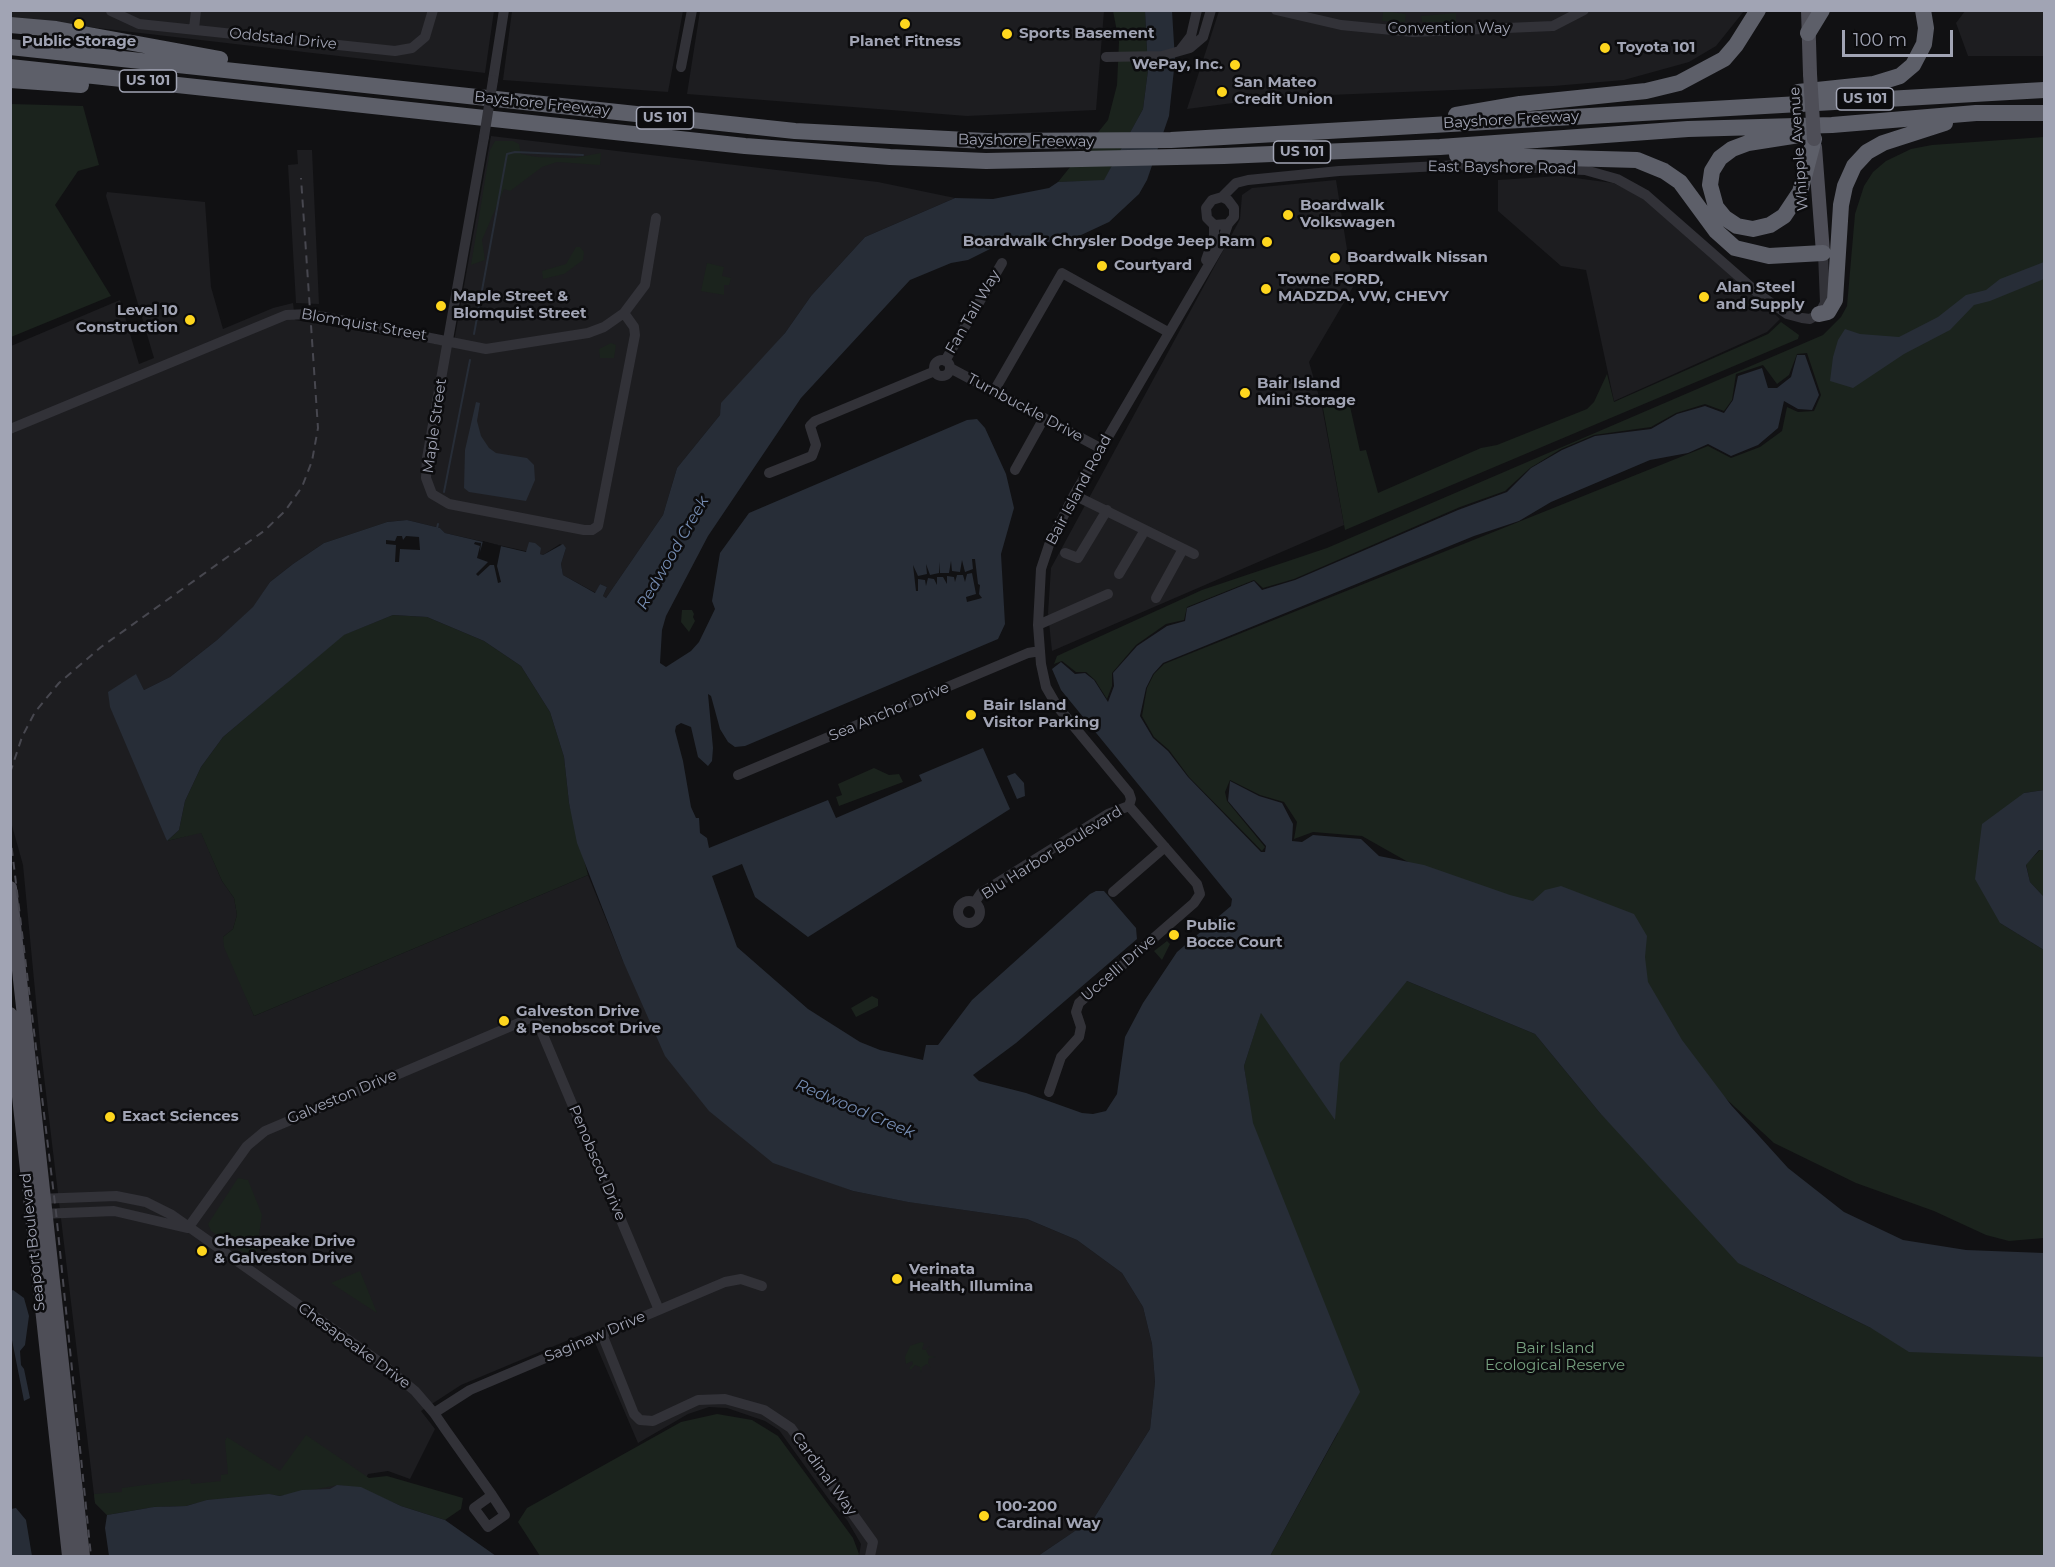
<!DOCTYPE html>
<html>
<head>
<meta charset="utf-8">
<style>
  body { margin:0 }
  #map { position:relative; width:2055px; height:1567px; overflow:hidden; background:#111113; font-family:Montserrat,sans-serif }
  canvas { display:block }
  .frame { position:absolute; inset:0; border:12px solid #a1a4b4; pointer-events:none }
  .scale { position:absolute; left:1842px; top:30px; width:111px; height:27px; box-sizing:border-box; border:3px solid #a1a4b4; border-top:0; padding-left:8px; font-size:18px; line-height:21px; white-space:nowrap; color:#a1a4b4; -webkit-text-stroke:4px #0c0c0e; paint-order:stroke }
</style>
</head>
<body>
<div id="map">
<canvas width="2055" height="1567"></canvas>
<div class="frame"></div>
<div class="scale">100 m</div>
</div>
<script>
const ctx = document.querySelector('canvas').getContext('2d');
ctx.lineJoin = 'round';
function paint(path, color) { ctx.fillStyle = color; ctx.fill(path, 'evenodd'); }
const toPath = rows => new Path2D(rows.map(r => 'M' + r).join(''));
function stroke(path, color, width, dash) { ctx.strokeStyle = color; ctx.lineWidth = width; ctx.lineCap = dash ? 'butt' : 'round'; ctx.setLineDash(dash || []); ctx.stroke(path); }
function label(font, color, halo, rows, align = 'center') {
  ctx.font = font + ' Montserrat,sans-serif'; ctx.lineWidth = 5; ctx.setLineDash([]); ctx.textBaseline = 'middle'; ctx.strokeStyle = halo; ctx.fillStyle = color; for (const [text, x, y, turn = 0] of rows) {
    ctx.save(); ctx.translate(x, y); ctx.rotate((+turn || 0) * Math.PI / 180); ctx.textAlign = isNaN(turn) ? turn : align; if (halo) ctx.strokeText(text, 0, 0); ctx.fillText(text, 0, 0); ctx.restore();
  }
}
paint(toPath([
  [11,10,494,11,485,73,11,18],
  [512,11,683,11,668,92,503,80],
  [700,11,1104,11,1096,110,967,116,687,94],
  [1219,11,1744,11,1716,46,1689,62,1624,80,1554,86,1279,97,1187,109],
  [1965,11,2044,11,2044,56,1968,56,1956,23],
  [491,136,878,182,955,198,865,237,811,296,785,333,722,407,720,415,677,468,663,515,606,598,603,596,607,587,600,584,596,593,563,575,561,564,566,548,560,544,543,555,445,533,440,528,407,520,387,522,324,543,293,564,270,582,254,607,217,640,170,677,144,690,136,675,167,841,201,832,222,881,234,898,237,915,233,929,223,937,254,1016,588,875,623,961,815,1176,853,1191,909,1202,1027,1219,1077,1240,1122,1273,1143,1307,1152,1344,1155,1382,1150,1429,1094,1518,1038,1556,859,1556,861,1544,847,1520,830,1501,779,1430,765,1421,727,1408,709,1407,688,1414,638,1443,590,1331,461,1385,421,1411,435,1429,410,1479,388,1471,368,1474,361,1487,121,1511,107,1515,95,1503,40,1043,23,865,11,822,11,346,120,300,139,364,154,358,106,196,107,192,205,202,211,287,223,329,273,308,293,303,295,320,453,347],
  [297,150,312,150,319,304,296,303,288,165,298,164],
  [1560,176,1613,183,1663,207,1780,319,1767,332,1614,401,1586,270,1561,266,1498,211,1498,180],
  [1336,180,1353,287,1309,362,1322,407,1344,525,1052,651,1048,613,1051,568,1231,236,1240,219,1242,195,1252,188]
]), '#1d1d20');
paint(toPath([
  [1113,11,1145,11,1148,70,1143,109,1104,181,1058,182,1108,120,1117,85,1119,42],
  [1383,11,1406,14,1405,22,1382,21],
  [1456,13,1456,22,1422,22,1421,16],
  [11,104,83,106,99,165,78,171,55,205,111,296,11,337],
  [2044,137,2044,790,2024,793,2000,923,2044,950,2044,1238,2009,1241,1986,1235,1934,1211,1856,1183,1774,1143,1709,1083,1447,884,1362,836,1313,832,1294,839,1297,822,1284,802,1260,795,1230,780,1225,792,1227,801,1265,847,1262,851,1189,777,1169,750,1154,737,1142,716,1147,688,1154,674,1164,664,1708,446,1731,458,1760,447,1782,431,1787,407,1798,412,1814,411,1821,395,1807,353,1797,354,1789,375,1777,384,1763,365,1736,374,1732,400,1724,411,1705,404,1676,413,1651,427,1594,435,1561,449,1530,468,1505,491,1460,507,1294,579,1263,588,1254,580,1187,607,1184,620,1166,624,1136,645,1112,673,1112,686,1107,699,1095,680,1086,672,1076,672,1062,661,1054,664,1057,656,1202,590,1327,548,1823,335,1841,317,1847,306,1855,214,1864,186,1873,172,1886,161,1911,149,1932,145],
  [495,141,513,141,519,144,521,154,537,157,574,158,601,153,600,165,557,162,542,167,510,191,504,189,482,240,485,260,471,265,490,150],
  [576,247,580,247,584,252,583,260,564,274,543,279,542,271,566,264],
  [707,263,724,267,722,276,731,278,729,285,724,285,724,295,701,291],
  [1781,322,1799,335,1798,339,1345,530,1323,408,1349,402,1360,451,1366,450,1378,493,1481,448,1497,445,1587,409,1594,402,1607,374,1614,402,1768,334],
  [611,343,616,345,614,358,600,358,599,349],
  [682,610,692,610,694,614,693,617,695,621,689,632,681,622],
  [393,615,427,617,484,641,521,666,550,712,564,757,569,803,588,875,254,1016,224,947,223,937,233,929,237,915,234,898,222,881,201,833,167,841,179,830,185,801,201,767,223,737,343,635],
  [874,768,889,775,899,774,903,782,839,806,836,797,842,795,838,784],
  [2040,850,2044,850,2044,897,2030,882,2026,864],
  [1167,941,1170,944,1162,960,1154,951],
  [1407,981,1535,1034,1600,1113,1762,1275,1871,1328,2044,1348,2044,1556,1270,1556,1338,1433,1246,1162,1248,1093,1244,1066,1261,1012],
  [872,996,878,999,878,1006,856,1017,851,1008],
  [238,1178,248,1180,262,1215,258,1241,262,1243,252,1258,211,1231,208,1224],
  [360,1271,377,1313,331,1283],
  [921,1342,924,1343,922,1349,925,1350,930,1346,926,1351,929,1356,936,1357,929,1358,928,1363,931,1368,927,1364,922,1367,921,1373,920,1367,915,1365,911,1370,909,1368,913,1364,912,1361,906,1364,905,1357,910,1346],
  [717,1414,752,1420,778,1436,853,1538,859,1554,858,1556,540,1556,518,1522,527,1508,681,1422],
  [306,1435,369,1478,387,1476,463,1498,461,1509,445,1520,401,1506,361,1488,338,1485,280,1496,269,1494,207,1500,186,1506,154,1507,107,1515,95,1503,94,1494,122,1492,122,1488,190,1479,191,1484,221,1481,221,1475,228,1474,225,1441,227,1437,280,1471]
]), '#1b231d');
paint(toPath([
  [1145,11,1172,11,1175,60,1169,116,1147,180,1139,194,1109,222,1079,236,1054,242,1002,243,968,260,951,263,910,280,801,398,708,536,666,616,662,630,660,663,666,667,691,651,699,642,715,609,712,601,720,553,749,513,967,420,977,419,985,428,1006,474,1014,508,1001,554,1005,624,998,639,745,746,735,747,728,742,720,729,711,696,708,694,713,748,712,761,708,766,698,757,691,727,681,723,676,726,675,731,683,761,691,807,696,818,699,818,700,833,707,838,709,848,828,800,836,818,922,781,919,775,983,748,1010,809,808,937,755,897,742,864,712,876,737,947,808,1009,860,1042,880,1050,923,1060,926,1045,938,1045,972,1000,1090,894,1096,891,1104,891,1136,928,1137,939,1016,1043,973,1075,979,1081,1026,1093,1082,1113,1093,1114,1106,1111,1117,1094,1125,1037,1143,1003,1177,952,1231,906,1232,899,1061,690,1052,669,1061,662,1075,674,1085,673,1094,680,1108,702,1114,686,1113,673,1137,646,1167,626,1185,621,1187,608,1254,581,1262,590,1295,580,1458,510,1507,492,1531,468,1562,450,1595,436,1651,429,1677,414,1705,406,1724,413,1733,400,1738,376,1762,368,1768,388,1777,388,1791,377,1797,355,1805,355,1819,395,1812,410,1798,409,1784,401,1778,428,1758,445,1731,456,1708,444,1688,453,1650,460,1551,502,1519,521,1474,536,1163,663,1153,674,1146,688,1140,716,1153,738,1168,751,1188,777,1261,852,1265,852,1266,846,1228,801,1230,781,1259,796,1282,803,1293,824,1292,841,1302,842,1313,835,1361,839,1379,856,1424,865,1510,895,1533,901,1545,890,1561,886,1634,914,1647,936,1645,957,1648,982,1682,1040,1731,1105,1788,1168,1844,1212,1903,1240,1966,1250,2044,1253,2044,1357,1909,1352,1871,1328,1738,1263,1600,1113,1535,1034,1407,981,1340,1063,1335,1120,1261,1013,1244,1066,1253,1123,1360,1392,1270,1556,1038,1556,1094,1518,1150,1429,1155,1382,1152,1344,1143,1307,1122,1273,1077,1240,1027,1219,908,1202,853,1191,773,1163,709,1111,665,1056,623,961,577,843,569,803,564,757,550,712,521,666,484,641,427,617,393,615,344,635,223,737,201,767,185,801,179,830,167,841,110,707,108,692,136,674,144,690,170,677,217,640,253,607,270,582,293,564,324,543,387,522,407,520,440,528,445,533,526,552,529,542,535,543,541,548,540,554,543,555,563,544,566,548,561,564,563,575,595,593,600,584,607,587,603,596,606,598,663,515,677,468,720,415,721,403,785,333,811,296,865,237,955,198,993,199,1049,188,1058,182,1104,180,1143,109,1148,70],
  [2044,262,2044,279,1990,301,1974,305,1950,330,1904,354,1853,388,1830,381,1833,357,1838,340,1845,329,1860,334,1899,337,1938,317,1966,295,1986,290,2000,279],
  [476,402,480,403,477,421,481,436,489,448,496,453,527,458,534,465,535,480,526,501,469,492,464,488,465,450],
  [1015,773,1024,783,1025,796,1017,799,1007,776],
  [2044,790,2044,850,2039,850,2026,865,2030,882,2044,897,2044,950,2000,923,1975,879,1982,824,2024,793],
  [13,1290,24,1298,29,1316,25,1345,20,1351,21,1365,24,1369,30,1398,24,1401,11,1335,11,1291],
  [337,1485,361,1487,401,1506,445,1520,496,1556,109,1556,105,1528,107,1515,154,1507,186,1506,207,1500,269,1494,280,1496,302,1490,330,1489],
  [16,1508,26,1520,32,1556,11,1556,11,1509]
]), '#272d37');
paint(toPath([
  [397,536,402,536,403,540,406,536,419,537,420,550,400,549,399,562,395,562,396,545,386,544,386,540,395,541],
  [483,541,501,546,497,566,501,582,498,583,494,565,490,565,478,576,476,574,488,562,477,558,480,546,474,544,475,542,481,543,480,552],
  [972,559,975,559,978,584,980,585,979,594,982,598,967,602,966,597,976,594,972,573,967,574,965,582,963,575,957,575,955,582,954,577,947,576,947,584,943,577,937,577,937,585,934,579,928,578,926,586,925,580,918,579,918,591,916,591,913,565,918,576,927,574,926,564,930,575,939,573,939,562,940,573,949,573,951,561,952,571,960,572,962,560,965,572,973,569]
]), '#111113');
stroke(toPath([
  [474,334,507,154,515,152,583,155],
  [444,492,470,360],
  [437,528,438,524]
]), '#272d37', 2);
stroke(toPath([
  [1276,10,1341,25,1413,32,1553,26,1584,10],
  [111,11,139,24,395,51,412,48,425,37,433,10],
  [194,29,196,10],
  [1181,49,1191,36,1197,10],
  [1106,57,1162,56,1190,48,1203,37,1211,10],
  [681,67,692,10],
  [493,80,504,10],
  [484,137,427,458,426,478,432,494,449,504,584,530,592,530,598,526,635,335,634,327,624,313],
  [1222,197,1236,183,1248,180,1339,171,1460,165,1585,170,1617,179,1646,195,1760,295,1787,314,1802,318,1810,319,1819,314,1825,303,1823,253],
  [1206,260,1214,237,1214,225],
  '934 368a8 8 0 1 1 16 0a8 8 0 1 1-16 0Z',
  [945,361,1002,263],
  [950,368,1100,448],
  [994,391,1062,273,1168,332],
  [10,429,286,315,309,314,486,349,588,333,604,327,624,313,645,285,656,218],
  [1015,470,1044,418],
  [769,473,812,456,816,445,810,426,815,421,935,371],
  [1074,495,1194,554],
  [1065,553,1078,558,1107,510],
  [1119,574,1145,530],
  [1156,598,1183,549],
  [1038,625,1108,594],
  [738,775,1028,653,1040,651],
  [1129,806,1131,799,1129,793,1057,706,1046,687,1041,664,1038,625,1041,569,1049,545,1074,495,1221,244,1228,224,1234,217,1234,208,1228,200,1222,197,1212,200,1206,208,1207,218,1214,225,1228,224],
  [1113,892,1165,847],
  '958 912a11 11 0 1 1 22 0a11 11 0 1 1-22 0Z',
  [975,902,981,893,1108,814,1129,806],
  [1049,1092,1061,1057,1079,1037,1081,1027,1076,1012,1079,1003,1194,903,1200,894,1197,884,1129,806],
  [37,1199,116,1196,146,1202,172,1215,381,1363,415,1391,434,1413,445,1429,467,1460,492,1495,505,1515,488,1527,474,1508,492,1495],
  [40,1214,114,1211,187,1228],
  [188,1228,247,1146,265,1131,535,1016,659,1310],
  [602,1334,634,1414,640,1420,653,1421,698,1400,725,1399,764,1410,791,1428,873,1542,870,1556],
  [434,1413,470,1390,725,1282,741,1279,762,1286]
]), '#323238', 10);
stroke(toPath([
  [1808,10,1810,74],
  [1815,147,1823,253],
  [10,888,83,1556],
  [10,1014,69,1556]
]), '#4e4e57', 14);
stroke(toPath([
  [10,25,56,29,220,59],
  [1808,33,1822,10],
  [10,47,795,131,986,141,1171,140,2044,90],
  [10,67,745,146,890,157,986,161,1224,156,1440,147,1688,129,1832,125,1976,113,2044,113],
  [10,80,81,85],
  [1798,92,1874,84,1900,76,1913,65,1924,44,1926,28,1923,10],
  [1456,115,1520,104,1646,91,1679,83,1724,59,1736,45,1758,10],
  [1799,135,1748,143,1732,149,1720,158,1712,171,1710,185,1716,207,1725,218,1737,226,1753,229,1770,225,1784,216,1800,192,1814,139],
  [1457,155,1637,160,1664,171,1680,182,1716,231,1735,248,1769,256,1823,253],
  [1819,314,1828,312,1835,300,1841,205,1845,186,1854,166,1867,152,1883,143,1945,123]
]), '#5d5f69', 16);
stroke(toPath([
  [10,773,22,737,35,712,59,683,101,647,264,531,285,511,302,487,312,461,318,428,301,178],
  [10,834,56,1212,91,1556]
]), '#47474f', 2, [8, 6]);
stroke(toPath([
  [484,137,493,80]
]), '#323238', 10);
stroke(toPath([
  [1810,74,1814,139]
]), '#4e4e57', 14);
for (const [x, y, r, color] of [
  [79,24,6,"#fed61e"],
  [905,24,6,"#fed61e"],
  [1007,34,6,"#fed61e"],
  [1605,48,6,"#fed61e"],
  [1235,65,6,"#fed61e"],
  [1222,92,6,"#fed61e"],
  [1288,215,6,"#fed61e"],
  [1267,242,6,"#fed61e"],
  [1335,258,6,"#fed61e"],
  [1102,266,6,"#fed61e"],
  [1266,289,6,"#fed61e"],
  [1704,297,6,"#fed61e"],
  [441,306,6,"#fed61e"],
  [190,320,6,"#fed61e"],
  [1245,393,6,"#fed61e"],
  [971,715,6,"#fed61e"],
  [1174,935,6,"#fed61e"],
  [504,1021,6,"#fed61e"],
  [110,1117,6,"#fed61e"],
  [202,1251,6,"#fed61e"],
  [897,1279,6,"#fed61e"],
  [984,1516,6,"#fed61e"]
]) { const dot = new Path2D(); dot.arc(x, y, r, 0, 2 * Math.PI); ctx.fillStyle = color; ctx.fill(dot); stroke(dot, '#0c0c0e', 2); }
for (const [x, y, w] of [
  [148,81,57],
  [1865,99,57],
  [665,118,57],
  [1302,152,57]
]) { const box = new Path2D(); box.roundRect(x - w / 2, y - 11, w, 22, 4.5); ctx.fillStyle = '#0c0c0e'; ctx.fill(box); stroke(box, '#a1a4b4', 1.5); }
label('bold 14px', '#a1a4b4', null, [
  ["US 101",148,81],
  ["US 101",1865,99],
  ["US 101",665,118],
  ["US 101",1302,152]
]);
label('15px', '#a1a4b4', '#0c0c0e', [
  ["Convention Way",1449,29],
  ["Oddstad Drive",283,39,6],
  ["Bayshore Freeway",542,104,6],
  ["Bayshore Freeway",1511,120,-3],
  ["Bayshore Freeway",1026,141,1],
  ["Whipple Avenue",1799,149,-94],
  ["East Bayshore Road",1502,168,1],
  ["Fan Tail Way",973,312,-60],
  ["Blomquist Street",364,325,10],
  ["Turnbuckle Drive",1025,408,28],
  ["Maple Street",435,426,-82],
  ["Bair Island Road",1079,490,-62],
  ["Sea Anchor Drive",889,712,-23],
  ["Blu Harbor Boulevard",1052,853,-32],
  ["Uccelli Drive",1119,968,-41],
  ["Galveston Drive",342,1097,-23],
  ["Penobscot Drive",597,1163,67],
  ["Seaport Boulevard",33,1242,-96],
  ["Saginaw Drive",595,1337,-23],
  ["Chesapeake Drive",354,1346,36],
  ["Cardinal Way",824,1474,54]
]);
label('bold 15px', '#a1a4b4', '#0c0c0e', [
  ["Sports Basement",1019,34],
  ["Public Storage",79,42,"center"],
  ["Planet Fitness",905,42,"center"],
  ["Toyota 101",1617,48],
  ["WePay, Inc.",1223,65,"right"],
  ["San Mateo",1234,83],
  ["Credit Union",1234,100],
  ["Boardwalk",1300,206],
  ["Volkswagen",1300,223],
  ["Boardwalk Chrysler Dodge Jeep Ram",1255,242,"right"],
  ["Boardwalk Nissan",1347,258],
  ["Courtyard",1114,266],
  ["Towne FORD,",1278,280],
  ["MADZDA, VW, CHEVY",1278,297],
  ["Alan Steel",1716,288],
  ["and Supply",1716,305],
  ["Maple Street &",453,297],
  ["Blomquist Street",453,314],
  ["Level 10",178,311,"right"],
  ["Construction",178,328,"right"],
  ["Bair Island",1257,384],
  ["Mini Storage",1257,401],
  ["Bair Island",983,706],
  ["Visitor Parking",983,723],
  ["Public",1186,926],
  ["Bocce Court",1186,943],
  ["Galveston Drive",516,1012],
  ["& Penobscot Drive",516,1029],
  ["Exact Sciences",122,1117],
  ["Chesapeake Drive",214,1242],
  ["& Galveston Drive",214,1259],
  ["Verinata",909,1270],
  ["Health, Illumina",909,1287],
  ["100-200",996,1507],
  ["Cardinal Way",996,1524]
], 'left');
label('15px', '#77a180', '#0c0c0e', [
  ["Bair Island",1555,1349],
  ["Ecological Reserve",1555,1366]
]);
label('italic 16px', '#758cb2', '#0c0c0e', [
  ["Redwood Creek",673,553,-60],
  ["Redwood Creek",855,1109,23]
]);
</script>
</body>
</html>
